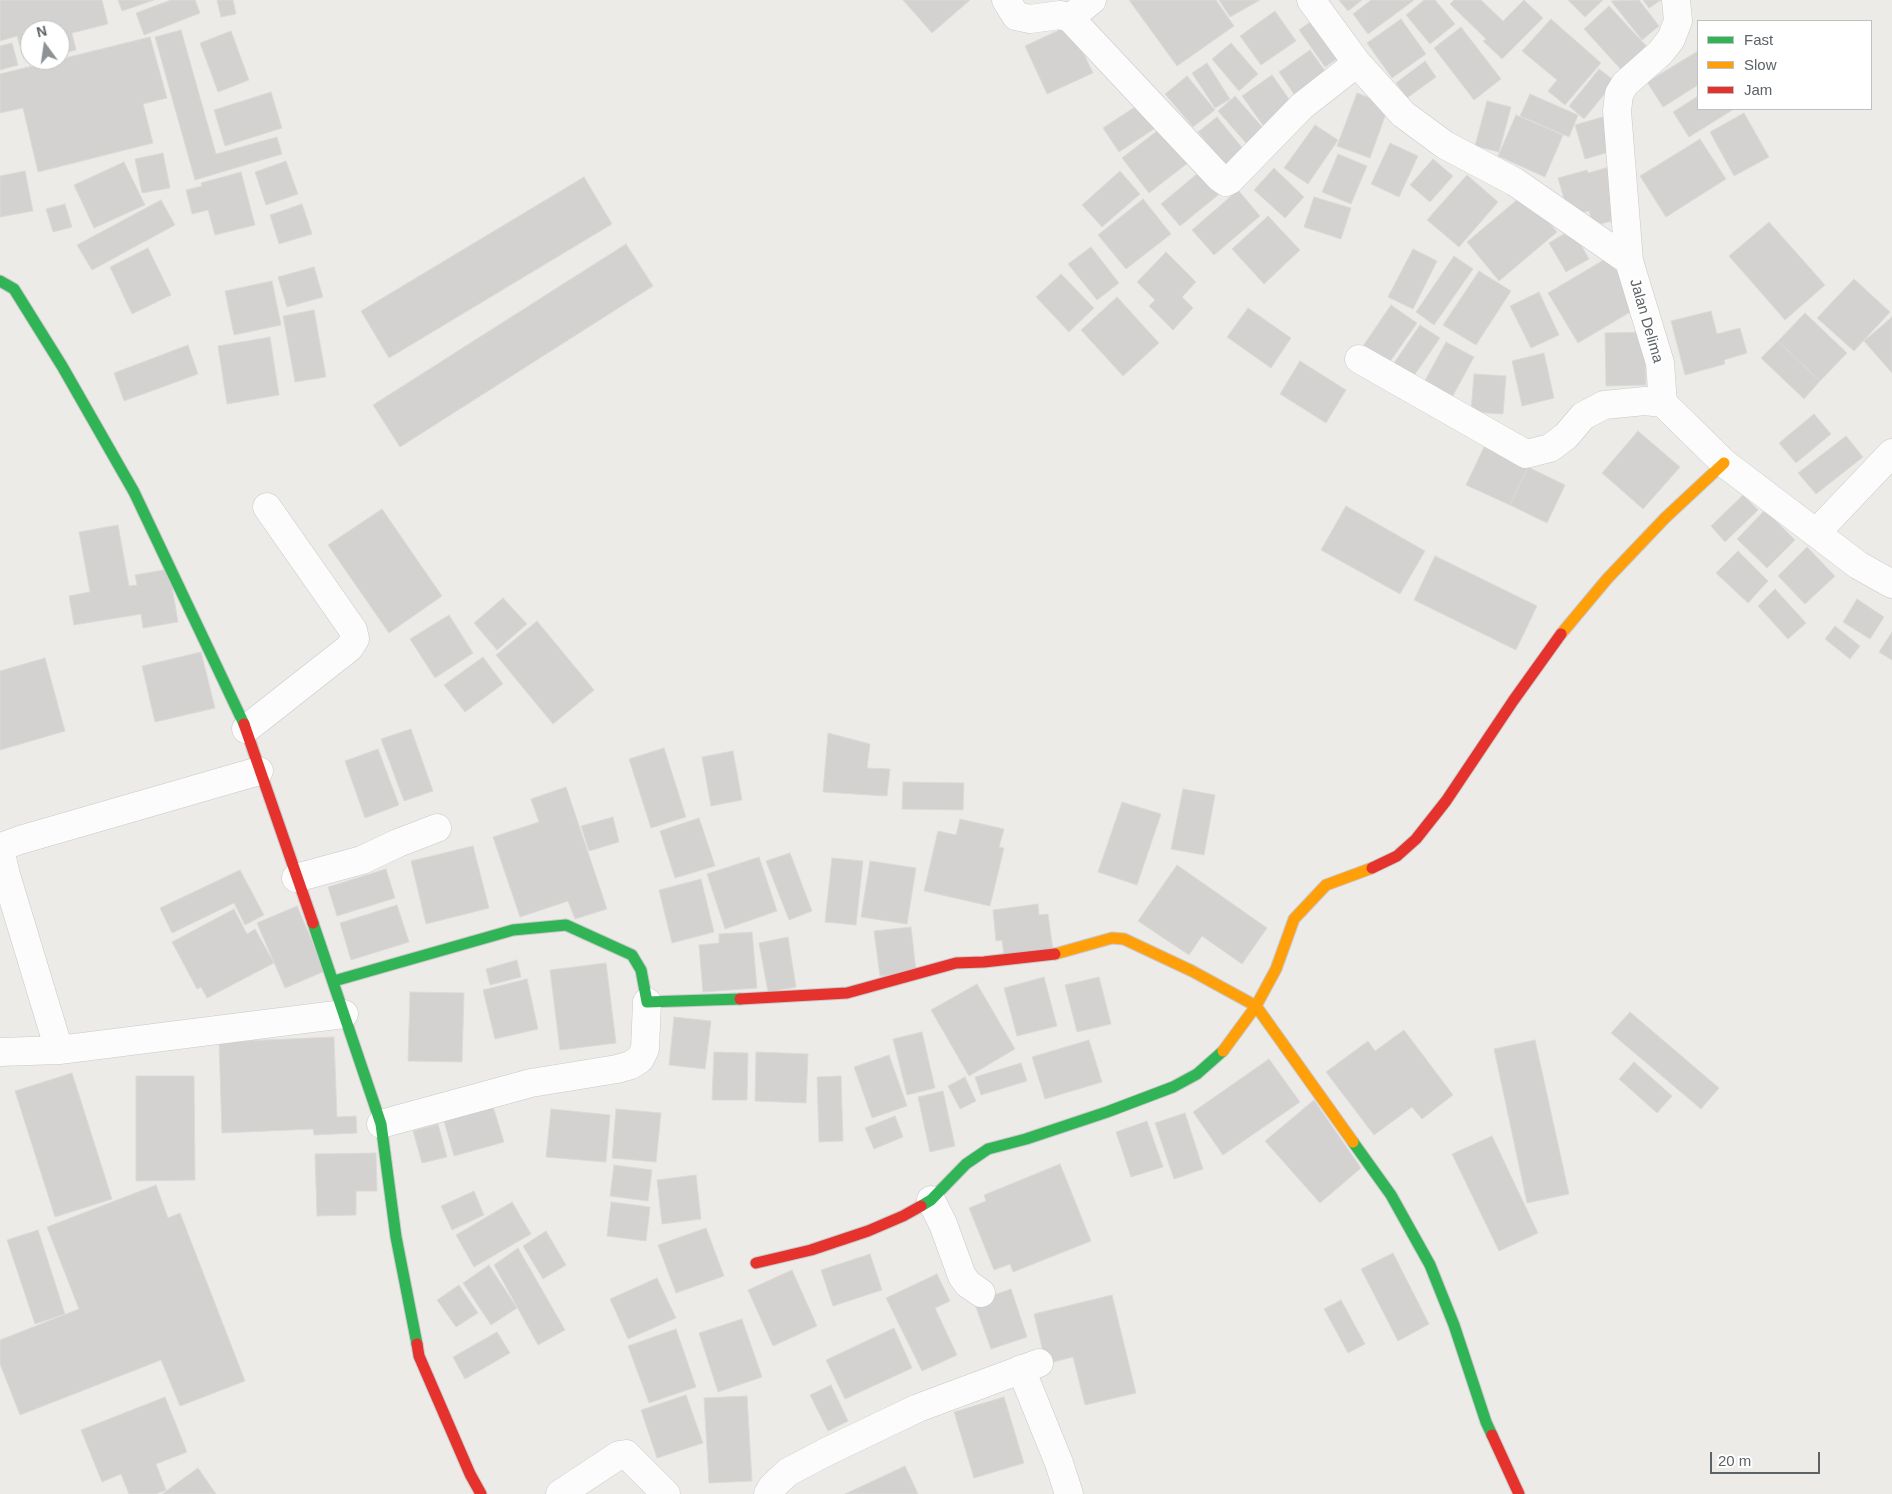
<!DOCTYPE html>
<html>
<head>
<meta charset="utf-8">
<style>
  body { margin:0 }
  #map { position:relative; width:1892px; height:1494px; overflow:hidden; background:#edebe8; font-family:Helvetica,sans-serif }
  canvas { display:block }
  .legend { position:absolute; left:1697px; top:20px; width:175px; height:90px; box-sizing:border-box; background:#fff; border:1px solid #bec0c2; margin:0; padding:6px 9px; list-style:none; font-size:15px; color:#5c6266 }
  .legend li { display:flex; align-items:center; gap:10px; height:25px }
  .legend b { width:25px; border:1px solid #bec0c2 }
  .north { position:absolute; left:20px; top:20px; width:50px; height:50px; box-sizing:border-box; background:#fff; border:1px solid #bec0c2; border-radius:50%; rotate:346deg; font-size:14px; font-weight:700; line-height:20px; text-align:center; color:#5c6266 }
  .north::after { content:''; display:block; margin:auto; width:18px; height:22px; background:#8f9294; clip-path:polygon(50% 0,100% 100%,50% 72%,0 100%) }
  .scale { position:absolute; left:1710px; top:1452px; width:110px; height:22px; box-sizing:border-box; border:2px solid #5c6266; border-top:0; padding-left:6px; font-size:15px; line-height:18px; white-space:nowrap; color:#5c6266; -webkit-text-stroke:4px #fff; paint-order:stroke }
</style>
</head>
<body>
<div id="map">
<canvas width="1892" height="1494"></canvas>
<ul class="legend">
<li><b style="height:6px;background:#30b455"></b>Fast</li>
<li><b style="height:6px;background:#ff9f0a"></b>Slow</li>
<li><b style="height:6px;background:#e5322d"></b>Jam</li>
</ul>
<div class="north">N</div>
<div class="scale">20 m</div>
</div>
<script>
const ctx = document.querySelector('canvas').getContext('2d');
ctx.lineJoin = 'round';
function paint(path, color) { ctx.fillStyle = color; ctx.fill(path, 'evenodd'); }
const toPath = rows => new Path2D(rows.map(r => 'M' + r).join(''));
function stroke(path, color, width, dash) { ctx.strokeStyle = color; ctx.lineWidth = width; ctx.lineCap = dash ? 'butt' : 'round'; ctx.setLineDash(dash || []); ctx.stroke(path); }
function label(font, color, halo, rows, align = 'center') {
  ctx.font = font + ' Helvetica,sans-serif'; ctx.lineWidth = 4; ctx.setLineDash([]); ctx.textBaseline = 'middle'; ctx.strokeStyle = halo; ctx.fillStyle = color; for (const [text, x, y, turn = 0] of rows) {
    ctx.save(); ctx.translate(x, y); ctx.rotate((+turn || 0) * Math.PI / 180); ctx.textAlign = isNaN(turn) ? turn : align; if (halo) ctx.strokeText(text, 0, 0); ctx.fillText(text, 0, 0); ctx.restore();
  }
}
const building = toPath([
  [0,0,102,0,108,24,72,33,76,50,60,54,60,30,30,30,30,44,20,46,17,36,0,41,0,0],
  [118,0,154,0,122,11,118,0],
  [171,0,195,0,200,13,144,35,136,13,171,0],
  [217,0,233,0,236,14,221,17,217,0],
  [903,0,970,0,932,33,903,0],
  [1129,0,1216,0,1234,26,1177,66,1129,0],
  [1219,0,1260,0,1230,17,1219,0],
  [1339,0,1362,0,1348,11,1339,0],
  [1371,0,1413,0,1413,1,1368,34,1353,14,1371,0],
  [1424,0,1435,0,1455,24,1430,44,1406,15,1424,0],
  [1454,0,1481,0,1503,21,1524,0,1543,18,1502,59,1483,41,1486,39,1450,4,1454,0],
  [1568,0,1603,0,1585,17,1568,0],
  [1639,0,1659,26,1642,40,1611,1,1639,0],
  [1643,0,1661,0,1649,8,1643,0],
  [1609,6,1651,51,1626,75,1584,29,1609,6],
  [1275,11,1296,41,1261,65,1240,36,1275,11],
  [1320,15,1347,52,1325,67,1299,30,1320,15],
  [1401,19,1426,54,1392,78,1367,43,1401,19],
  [1551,19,1601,63,1565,105,1548,91,1557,80,1522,51,1551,19],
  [1070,25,1093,73,1047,94,1025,46,1070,25],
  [1461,27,1501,79,1474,100,1434,48,1461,27],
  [181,30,216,154,277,137,282,154,195,180,155,37,181,30],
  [231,31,249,80,218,92,200,43,231,31],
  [150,37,167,98,143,104,153,143,38,172,23,108,0,113,0,74,150,37],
  [12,43,18,65,0,70,0,46,12,43],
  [1231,43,1258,74,1239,91,1212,59,1231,43],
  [1310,50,1330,78,1298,100,1279,72,1310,50],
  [1698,51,1698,85,1663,107,1647,82,1698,51],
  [1425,61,1436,77,1407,98,1396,83,1425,61],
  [1207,63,1230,99,1215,108,1192,73,1207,63],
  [1599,69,1615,81,1584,119,1569,106,1599,69],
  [1272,75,1294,106,1265,128,1242,96,1272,75],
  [1187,76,1215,110,1193,127,1165,94,1187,76],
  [271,92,282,128,225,146,214,110,271,92],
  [1357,93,1389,105,1370,158,1337,146,1357,93],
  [1530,94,1578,115,1569,137,1520,116,1530,94],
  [1235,96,1270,136,1253,151,1218,111,1235,96],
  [1698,96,1698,109,1734,109,1689,137,1673,112,1698,96],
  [1487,101,1511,107,1499,152,1475,146,1487,101],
  [1141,103,1157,127,1119,152,1103,128,1141,103],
  [1744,113,1769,157,1734,176,1710,132,1744,113],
  [1516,115,1563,135,1545,177,1498,156,1516,115],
  [1606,116,1616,150,1585,159,1575,125,1606,116],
  [1217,117,1248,155,1229,170,1198,132,1217,117],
  [1166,124,1193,159,1149,193,1122,158,1166,124],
  [1315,125,1338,140,1308,184,1284,168,1315,125],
  [1700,139,1726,179,1666,217,1640,176,1700,139],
  [1390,143,1418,156,1399,197,1371,184,1390,143],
  [163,153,170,188,142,193,135,159,163,153],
  [1338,154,1367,166,1351,204,1322,192,1338,154],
  [1433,159,1453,176,1430,202,1410,185,1433,159],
  [286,161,298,194,266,205,255,172,286,161],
  [124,162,145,205,94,228,74,185,124,162],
  [1609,167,1623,218,1593,226,1589,211,1569,216,1558,178,1587,170,1588,173,1609,167],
  [1204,168,1223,191,1180,226,1161,204,1204,168],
  [1274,168,1304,197,1285,218,1254,190,1274,168],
  [25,171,33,211,0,217,0,176,25,171],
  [1120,171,1140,194,1102,227,1082,205,1120,171],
  [241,172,255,225,215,235,208,210,192,214,186,190,202,186,201,183,241,172],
  [1467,175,1498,202,1459,247,1427,220,1467,175],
  [584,177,612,224,389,358,361,311,584,177],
  [1238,190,1260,216,1214,255,1192,230,1238,190],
  [1525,193,1557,232,1499,281,1467,242,1525,193],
  [1314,197,1351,208,1341,239,1304,227,1314,197],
  [1143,199,1171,234,1126,269,1098,235,1143,199],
  [161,200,175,225,92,270,77,245,161,200],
  [65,204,72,227,53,232,46,209,65,204],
  [302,204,312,234,279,244,270,215,302,204],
  [1268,216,1300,250,1264,284,1232,249,1268,216],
  [1769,222,1825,285,1785,320,1729,256,1769,222],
  [1572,229,1589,259,1566,272,1549,243,1572,229],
  [626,244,653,286,400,447,373,405,626,244],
  [1091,247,1119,283,1097,300,1068,264,1091,247],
  [148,248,171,295,132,314,110,267,148,248],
  [1413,249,1437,261,1413,309,1388,297,1413,249],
  [1166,252,1196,282,1182,297,1193,308,1173,330,1149,306,1155,300,1137,282,1166,252],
  [1612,255,1642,305,1578,343,1548,293,1612,255],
  [1454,256,1473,269,1434,325,1416,312,1454,256],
  [314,267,323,297,287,307,278,277,314,267],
  [1479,271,1511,291,1476,345,1443,325,1479,271],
  [1061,274,1094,308,1069,332,1036,297,1061,274],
  [1854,279,1890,312,1854,351,1817,318,1854,279],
  [272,281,281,325,234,335,225,291,272,281],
  [1539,292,1559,335,1531,348,1510,306,1539,292],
  [1117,297,1159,343,1123,376,1081,330,1117,297],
  [1391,305,1417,323,1387,366,1361,349,1391,305],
  [1248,308,1291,338,1271,368,1227,337,1248,308],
  [314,310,326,377,295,382,283,316,314,310],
  [1711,311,1717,334,1740,328,1747,353,1724,360,1725,364,1685,375,1671,321,1711,311],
  [1805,313,1847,353,1820,381,1778,341,1805,313],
  [1892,317,1892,373,1864,341,1892,317],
  [1420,325,1440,338,1411,380,1392,366,1420,325],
  [1645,332,1646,385,1606,386,1605,333,1645,332],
  [270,337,279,395,227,404,218,346,270,337],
  [1778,341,1820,381,1804,399,1761,358,1778,341],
  [1446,342,1474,357,1450,401,1422,386,1446,342],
  [188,345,198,374,124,401,114,373,188,345],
  [1544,353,1554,398,1522,406,1512,361,1544,353],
  [1300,361,1346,390,1326,423,1280,394,1300,361],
  [1474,374,1506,376,1503,414,1471,412,1474,374],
  [1814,414,1831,434,1796,463,1779,443,1814,414],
  [1638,431,1680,467,1643,509,1602,473,1638,431],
  [1846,436,1863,457,1816,494,1798,473,1846,436],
  [1484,447,1528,467,1510,505,1466,485,1484,447],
  [1528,467,1565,485,1547,523,1510,505,1528,467],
  [1743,495,1758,510,1725,542,1711,526,1743,495],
  [1346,506,1425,551,1400,594,1321,550,1346,506],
  [382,509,442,596,389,633,328,545,382,509],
  [1765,510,1795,540,1767,568,1737,539,1765,510],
  [118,525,129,586,137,585,135,575,169,569,178,622,143,628,141,614,74,625,69,596,90,592,79,532,118,525],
  [1807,547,1835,576,1805,604,1778,576,1807,547],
  [1738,551,1768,581,1748,603,1716,573,1738,551],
  [1435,556,1537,606,1516,650,1414,600,1435,556],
  [1775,589,1806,623,1788,639,1758,606,1775,589],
  [503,598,527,624,497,650,474,623,503,598],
  [1857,599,1884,617,1870,639,1843,622,1857,599],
  [449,615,473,653,435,678,410,639,449,615],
  [537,621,594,690,553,724,496,655,537,621],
  [1835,626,1860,646,1850,659,1825,639,1835,626],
  [1892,632,1892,660,1879,652,1892,632],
  [201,652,215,708,155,722,142,666,201,652],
  [483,657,503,684,465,712,444,685,483,657],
  [45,658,65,731,0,750,0,671,45,658],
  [411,729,433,791,404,801,381,739,411,729],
  [828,733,870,744,867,768,890,769,887,796,823,792,828,733],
  [664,748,686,817,651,828,629,759,664,748],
  [378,749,399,805,365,818,345,761,378,749],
  [733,751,742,800,711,806,702,757,733,751],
  [903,782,964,783,963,810,902,809,903,782],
  [566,787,607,909,575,919,568,901,520,917,493,837,539,822,531,799,566,787],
  [1183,789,1215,795,1204,855,1171,849,1183,789],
  [1122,802,1161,814,1137,885,1098,872,1122,802],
  [613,817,619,842,589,851,581,826,613,817],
  [699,818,715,866,675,878,660,831,699,818],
  [960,819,1004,829,999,847,1004,848,990,906,924,891,938,831,956,835,960,819],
  [473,846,489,908,426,924,411,861,473,846],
  [790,853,812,911,789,920,766,861,790,853],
  [759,857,777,911,725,929,707,874,759,857],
  [832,858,863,861,856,925,825,922,832,858],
  [870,861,916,868,907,924,861,917,870,861],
  [1177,865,1267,928,1242,964,1202,936,1189,955,1138,921,1177,865],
  [386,869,395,898,337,916,328,887,386,869],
  [240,870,264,915,245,925,234,903,172,933,160,908,240,870],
  [701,879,714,932,672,943,659,890,701,879],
  [1038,904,1039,915,1048,914,1053,950,1004,956,1002,940,996,941,993,910,1038,904],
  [397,905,409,942,351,960,340,923,397,905],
  [297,906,325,971,285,988,257,923,297,906],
  [234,909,247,934,255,929,274,963,207,998,201,987,197,989,172,942,234,909],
  [911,927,916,971,880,976,874,931,911,927],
  [752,932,757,988,703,992,699,945,719,943,719,934,752,932],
  [788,937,796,987,768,992,759,943,788,937],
  [517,960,521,977,490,985,486,969,517,960],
  [606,963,616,1043,560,1050,550,970,606,963],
  [1044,977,1057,1026,1017,1036,1004,988,1044,977],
  [1099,977,1111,1024,1077,1032,1065,985,1099,977],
  [527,979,538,1029,495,1039,483,990,527,979],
  [977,984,1015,1049,969,1076,931,1010,977,984],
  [410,992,464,993,462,1062,408,1061,410,992],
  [1630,1012,1719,1088,1701,1109,1611,1033,1630,1012],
  [674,1017,711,1021,705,1069,669,1065,674,1017],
  [1404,1030,1453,1095,1422,1119,1412,1107,1374,1135,1326,1072,1368,1041,1375,1051,1404,1030],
  [922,1032,935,1088,907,1095,893,1039,922,1032],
  [334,1037,337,1117,356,1116,357,1133,314,1135,313,1129,222,1133,219,1042,334,1037],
  [1089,1040,1102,1082,1045,1099,1032,1057,1089,1040],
  [1535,1040,1569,1194,1527,1203,1494,1049,1535,1040],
  [714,1052,748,1053,747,1100,712,1100,714,1052],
  [756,1052,808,1054,806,1103,755,1101,756,1052],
  [889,1055,907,1106,872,1118,854,1067,889,1055],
  [1269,1059,1300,1102,1223,1155,1193,1112,1269,1059],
  [1634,1062,1672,1096,1657,1113,1619,1079,1634,1062],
  [1021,1063,1027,1081,981,1095,975,1077,1021,1063],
  [72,1073,112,1199,55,1217,15,1091,72,1073],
  [136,1076,194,1076,195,1180,136,1181,136,1076],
  [841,1076,843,1141,819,1142,817,1077,841,1076],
  [965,1077,976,1101,960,1109,948,1086,965,1077],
  [943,1091,955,1146,930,1152,918,1097,943,1091],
  [491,1100,504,1142,454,1156,442,1114,491,1100],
  [1314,1100,1361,1168,1320,1203,1265,1141,1314,1100],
  [551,1109,610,1115,606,1162,546,1157,551,1109],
  [616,1109,661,1113,656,1162,612,1158,616,1109],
  [1185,1113,1203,1169,1174,1179,1155,1123,1185,1113],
  [895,1116,903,1137,874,1149,865,1128,895,1116],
  [1147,1121,1163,1167,1131,1177,1116,1132,1147,1121],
  [438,1124,447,1157,422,1163,413,1131,438,1124],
  [1492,1136,1538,1233,1499,1251,1452,1154,1492,1136],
  [376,1153,377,1191,356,1191,356,1215,317,1216,315,1154,376,1153],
  [1060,1164,1091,1241,1013,1272,1010,1264,994,1270,969,1208,986,1201,984,1195,1060,1164],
  [614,1165,652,1170,648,1201,610,1196,614,1165],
  [696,1175,701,1219,662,1224,657,1180,696,1175],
  [156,1185,168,1218,180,1213,245,1381,180,1406,161,1360,20,1415,0,1364,0,1340,79,1309,47,1227,156,1185],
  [474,1191,484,1215,452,1230,441,1206,474,1191],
  [512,1202,531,1234,474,1267,456,1235,512,1202],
  [611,1202,650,1207,646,1241,607,1236,611,1202],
  [706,1228,724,1276,676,1293,658,1245,706,1228],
  [38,1230,65,1314,35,1324,7,1240,38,1230],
  [546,1231,566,1265,543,1279,523,1246,546,1231],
  [518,1248,565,1330,538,1345,494,1265,518,1248],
  [1393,1253,1429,1324,1398,1341,1361,1269,1393,1253],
  [870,1254,882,1290,833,1306,821,1270,870,1254],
  [489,1265,517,1308,491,1325,463,1283,489,1265],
  [792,1270,817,1326,773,1346,748,1290,792,1270],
  [937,1274,950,1301,935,1308,957,1355,922,1371,886,1298,937,1274],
  [657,1278,676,1318,628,1339,610,1299,657,1278],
  [459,1285,478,1313,456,1327,437,1300,459,1285],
  [1011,1289,1027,1337,991,1349,974,1302,1011,1289],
  [1112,1295,1136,1393,1085,1405,1073,1357,1046,1364,1034,1314,1112,1295],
  [1341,1300,1365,1344,1348,1353,1324,1309,1341,1300],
  [742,1319,762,1377,718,1392,699,1333,742,1319],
  [894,1328,912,1368,845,1399,826,1360,894,1328],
  [676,1329,696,1387,649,1403,628,1346,676,1329],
  [497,1332,510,1353,465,1379,453,1357,497,1332],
  [831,1385,848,1421,828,1431,810,1395,831,1385],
  [686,1395,703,1443,657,1458,641,1410,686,1395],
  [747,1396,752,1481,709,1483,704,1398,747,1396],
  [165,1397,187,1452,156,1464,166,1490,156,1494,129,1494,121,1474,102,1482,81,1430,165,1397],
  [1004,1397,1024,1463,974,1478,954,1412,1004,1397],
  [905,1466,918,1494,845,1494,905,1466],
  [198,1468,216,1494,162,1494,198,1468]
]);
paint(building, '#d3d2d1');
stroke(building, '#dcdad7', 1);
const street = toPath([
  [1006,0,1016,16,1030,19,1060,15,1070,18,1219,177,1226,182,1230,180,1302,106,1357,63],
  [1311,0,1357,63,1403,114,1445,145,1515,182,1629,261],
  [1676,0,1678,21,1671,39,1660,53,1625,84,1619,94,1617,111,1629,261,1660,363,1663,403,1724,463,1858,565,1892,584],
  [1070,18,1092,0],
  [1359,359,1526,454,1550,448,1566,436,1583,416,1604,405,1645,401,1663,403],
  [1816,533,1892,453],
  [246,729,349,648,355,639,353,630,267,507],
  [296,878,362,860,398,843,437,828],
  [59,1050,6,875,1,854,4,846,20,840,259,771],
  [0,1052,59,1050,344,1014],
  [381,1124,531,1083,617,1069,631,1065,640,1059,645,1049,647,1002],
  [931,1200,943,1224,962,1276,968,1284,981,1293],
  [1021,1369,1059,1463,1069,1494],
  [560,1494,619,1455,626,1454,666,1494],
  [768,1494,772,1487,788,1472,828,1451,918,1408,1039,1363]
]);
const fast = toPath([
  [0,281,14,289,62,366,134,492,244,724],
  [313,923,381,1124,396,1237,417,1344],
  [334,981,513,930,566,925,632,955,641,970,647,1002,740,999],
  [1353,1142,1391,1195,1430,1265,1454,1325,1486,1422,1492,1435],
  [921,1206,931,1200,966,1164,988,1149,1026,1139,1107,1112,1173,1087,1197,1074,1223,1051]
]);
const slow = toPath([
  [1561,634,1607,579,1665,518,1724,463],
  [1055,954,1112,938,1124,939,1192,971,1256,1006,1353,1142],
  [1223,1051,1256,1006,1276,969,1294,919,1326,885,1372,868]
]);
const jam = toPath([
  [244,724,313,923],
  [1372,868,1397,856,1416,839,1446,801,1513,701,1561,634],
  [740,999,847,993,956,963,984,962,1055,954],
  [756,1263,811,1250,868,1231,903,1216,921,1206],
  [417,1344,419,1356,470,1474,481,1494],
  [1492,1435,1519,1494]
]);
stroke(street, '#c8c8c9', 29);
stroke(fast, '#c9c9ca', 13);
stroke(slow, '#c9c9ca', 13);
stroke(jam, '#c9c9ca', 13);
stroke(street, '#fcfcfc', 28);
stroke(fast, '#30b455', 11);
stroke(slow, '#ff9f0a', 11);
stroke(jam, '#e5322d', 11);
label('15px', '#5c6266', '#fff', [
  ["Jalan Delima",1646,321,74]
]);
</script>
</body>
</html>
